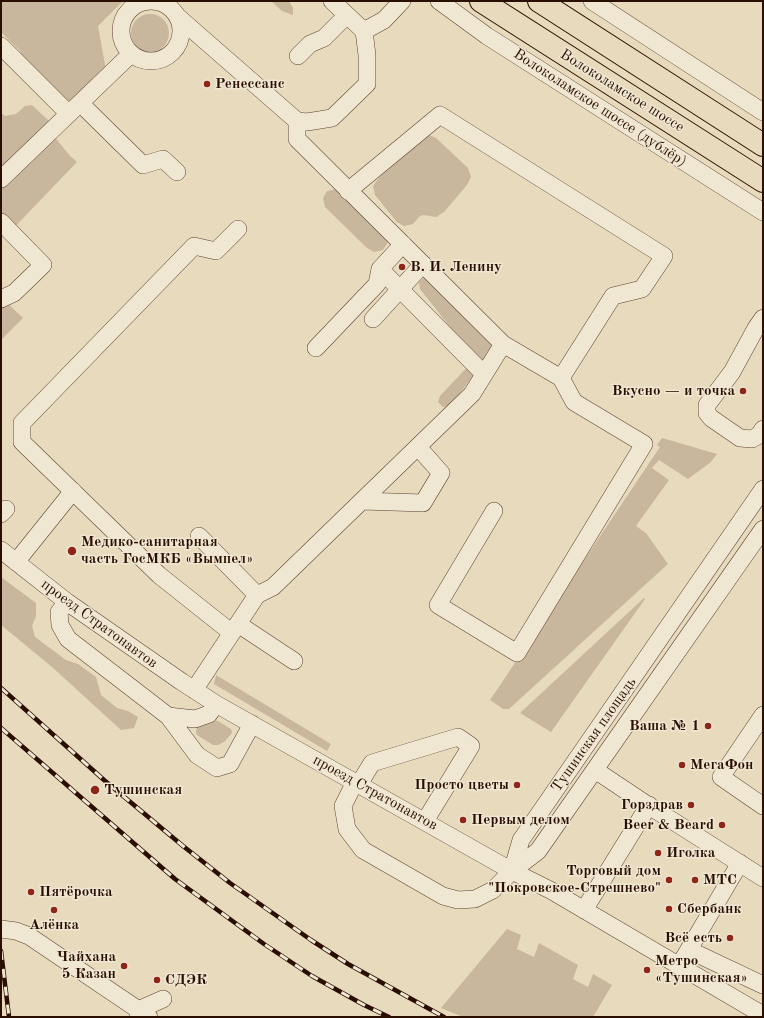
<!DOCTYPE html>
<html>
<head>
<meta charset="utf-8">
<style>
  body { margin:0 }
  #map { position:relative; width:764px; height:1018px; overflow:hidden; background:#e8dabc; font-family:"Old Standard TT",serif }
  canvas { display:block }
  .frame { position:absolute; inset:0; border:2px solid #2a0f01; pointer-events:none }
</style>
</head>
<body>
<div id="map">
<canvas width="764" height="1018"></canvas>
<div class="frame"></div>
</div>
<script>
const ctx = document.querySelector('canvas').getContext('2d');
ctx.lineJoin = 'round';
function paint(path, color) { ctx.fillStyle = color; ctx.fill(path, 'evenodd'); }
const toPath = rows => new Path2D(rows.map(r => 'M' + r).join(''));
function stroke(path, color, width, dash) { ctx.strokeStyle = color; ctx.lineWidth = width; ctx.lineCap = dash ? 'butt' : 'round'; ctx.setLineDash(dash || []); ctx.stroke(path); }
function label(font, color, halo, rows, align = 'center') {
  ctx.font = font + ' "Old Standard TT",serif'; ctx.lineWidth = 3; ctx.setLineDash([]); ctx.textBaseline = 'middle'; ctx.strokeStyle = halo; ctx.fillStyle = color; for (const [text, x, y, turn = 0] of rows) {
    ctx.save(); ctx.translate(x, y); ctx.rotate((+turn || 0) * Math.PI / 180); ctx.textAlign = isNaN(turn) ? turn : align; if (halo) ctx.strokeText(text, 0, 0); ctx.fillText(text, 0, 0); ctx.restore();
  }
}
paint(toPath([
  [1,1,123,1,98,26,106,70,75,100,63,102,25,65,20,51,1,32],
  [271,1,289,1,293,8,293,15,282,11],
  '131 33a19 19 0 1 1 38 0a19 19 0 1 1-38 0Z',
  [32,105,50,122,57,140,70,156,77,162,5,237,1,233,1,113,5,116,16,114,25,106],
  [427,134,436,138,468,168,471,177,467,185,444,212,436,217,423,215,419,217,413,224,404,226,397,222,375,195,373,186,378,179,419,137],
  [336,189,385,233,388,242,383,250,374,252,367,248,325,207,323,198,327,191],
  [424,278,430,280,494,342,494,349,450,406,443,407,438,402,440,396,472,362,472,355,420,289,419,282],
  [6,302,23,318,1,340,1,307],
  [662,438,717,454,711,462,688,479,659,460,652,468,669,480,636,526,646,533,668,564,509,709,503,709,490,700,660,447,657,445],
  [1,577,36,603,36,616,32,626,35,637,66,660,78,664,96,677,101,695,117,708,128,711,138,717,134,728,121,730,52,667,1,625],
  [644,598,645,599,551,732,520,713],
  [216,675,331,744,327,751,214,684],
  [211,720,218,721,231,729,232,733,224,742,218,745,213,745,197,735,196,732,197,726],
  [507,929,521,935,517,949,534,957,539,943,578,965,573,979,588,987,593,974,612,985,593,1017,463,1017,441,1008]
]), '#c8b79c');
const minor = toPath([
  [439,1,487,36,763,212],
  [592,1,763,112],
  '121 31a30 30 0 1 1 60 0a30 30 0 1 1-60 0Z',
  [178,17,297,121,307,122,332,118,367,84,367,55,364,31,332,1],
  [364,31,384,20,402,1],
  [1,46,69,114],
  [298,56,310,44,324,38,347,15],
  [80,103,143,165,163,159,177,172],
  [297,121,297,139,503,344],
  [1,179,131,54],
  [348,191,440,115,664,256,642,289,613,296,561,378],
  [1,222,43,265,14,293,1,299],
  [403,244,380,269,484,374],
  [763,318,756,328,732,372,707,405,707,413,711,418,740,438,752,439,759,435,763,429],
  [373,319,423,264],
  [316,348,377,284,380,269],
  [362,501,423,503,441,473,418,447],
  [1,514,6,509],
  [1,550,67,602,182,682,216,704,512,871,552,891,763,1015],
  [16,562,73,491],
  [257,595,273,587,472,394,503,344,561,378,574,402,644,444,517,653,438,605,494,511],
  [67,602,59,612,60,625,68,639,168,716,197,755,217,768,230,764,252,724],
  [238,624,294,661],
  [232,633,159,575,22,442,22,423,194,246,216,251,238,229],
  [194,690,257,595,199,536],
  [763,715,721,777,763,806],
  [168,716,195,719,209,714,216,704],
  [595,770,646,804,763,878],
  [355,782,343,806,347,829,363,850,443,896,458,900,475,899,493,890,512,871,538,851,763,529],
  [359,784,372,763,458,737,471,746,425,821],
  [512,871,521,840,763,489],
  [584,910,649,805],
  [1,929,16,931,29,936,149,1017],
  [689,950,763,985],
  [679,966,740,863],
  [138,1017,138,1010,163,999]
]);
const major = toPath([
  [481,1,763,181],
  [539,1,763,145]
]);
stroke(minor, '#5a4230', 18);
stroke(major, '#2a0f01', 24);
stroke(minor, '#f0e7d3', 17);
stroke(major, '#e8dabc', 22);
const rail = toPath([
  [1,688,104,780,183,846,230,883,311,940,348,964,444,1017],
  [1,728,175,879,264,944,312,976,364,1005,389,1017],
  [1,951,9,1017]
]);
stroke(rail, '#2a0f01', 4.5);
stroke(rail, '#f0e7d3', 3, [9]);
for (const [x, y, r, color] of [
  [207,84,4,"#8f2418"],
  [402,267,4,"#8f2418"],
  [743,391,4,"#8f2418"],
  [72,551,5,"#8f2418"],
  [708,726,4,"#8f2418"],
  [682,765,4,"#8f2418"],
  [517,785,4,"#8f2418"],
  [95,790,5,"#8f2418"],
  [691,805,4,"#8f2418"],
  [463,820,4,"#8f2418"],
  [722,825,4,"#8f2418"],
  [658,853,4,"#8f2418"],
  [669,880,4,"#8f2418"],
  [695,880,4,"#8f2418"],
  [31,892,4,"#8f2418"],
  [669,909,4,"#8f2418"],
  [54,910,4,"#8f2418"],
  [730,938,4,"#8f2418"],
  [124,966,4,"#8f2418"],
  [647,970,4,"#8f2418"],
  [157,980,4,"#8f2418"]
]) { const dot = new Path2D(); dot.arc(x, y, r, 0, 2 * Math.PI); ctx.fillStyle = color; ctx.fill(dot); stroke(dot, '#f0e7d3', 1.5); }
label('bold 15px', '#2a0f01', '#f0e7d3', [
  ["Ренессанс",215,84],
  ["В. И. Ленину",410,267],
  ["Вкусно — и точка",735,391,"right"],
  ["Медико-санитарная",81,542],
  ["часть ГосМКБ «Вымпел»",81,559],
  ["Ваша № 1",700,726,"right"],
  ["МегаФон",690,765],
  ["Просто цветы",509,785,"right"],
  ["Тушинская",104,790],
  ["Горздрав",683,805,"right"],
  ["Первым делом",471,820],
  ["Beer & Beard",714,825,"right"],
  ["Иголка",666,853],
  ["Торговый дом",661,871,"right"],
  ["\"Покровское-Стрешнево\"",661,888,"right"],
  ["МТС",703,880],
  ["Пятёрочка",39,892],
  ["Сбербанк",677,909],
  ["Алёнка",54,925,"center"],
  ["Всё есть",722,938,"right"],
  ["Чайхана",116,957,"right"],
  ["5 Казан",116,974,"right"],
  ["Метро",655,961],
  ["«Тушинская»",655,978],
  ["СДЭК",165,980]
], 'left');
label('15px', '#2a0f01', '#f0e7d3', [
  ["Волоколамское шоссе",622,91,32],
  ["Волоколамское шоссе (дублёр)",600,108,33],
  ["проезд Стратонавтов",99,624,36],
  ["Тушинская площадь",594,735,-55],
  ["проезд Стратонавтов",375,793,29]
]);
</script>
</body>
</html>
